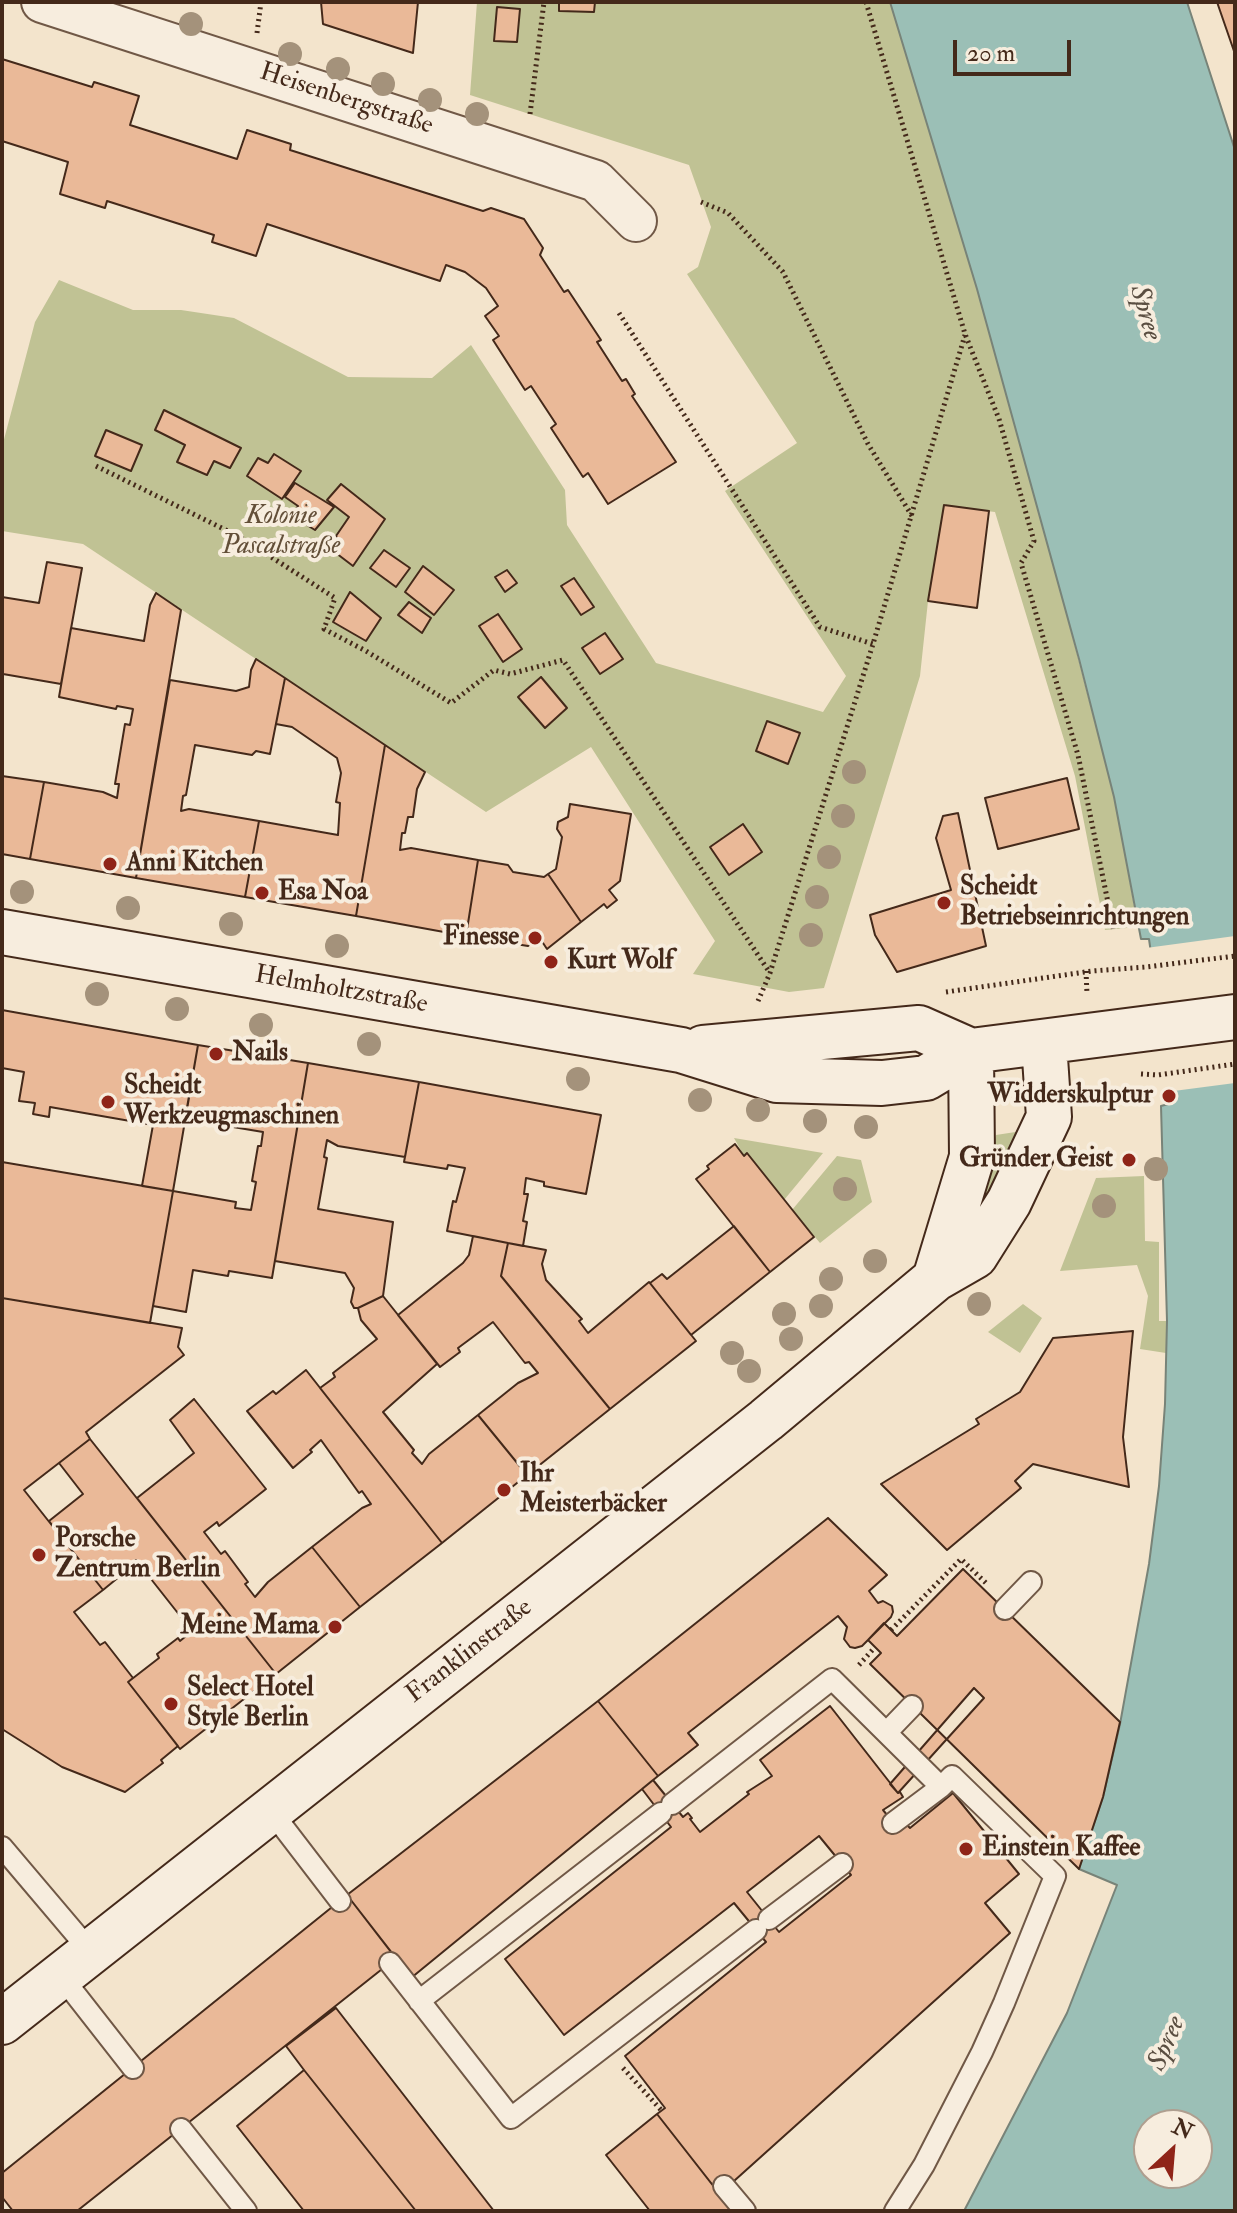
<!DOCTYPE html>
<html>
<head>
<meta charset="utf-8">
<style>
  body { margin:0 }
  #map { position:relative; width:1237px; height:2213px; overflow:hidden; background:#f3e4cc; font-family:"IM FELL Double Pica",serif }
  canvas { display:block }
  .frame { position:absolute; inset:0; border:4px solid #44291a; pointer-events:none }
  .north { position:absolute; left:1133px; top:2109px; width:80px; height:80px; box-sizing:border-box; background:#f7edde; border:2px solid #af9f90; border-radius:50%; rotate:26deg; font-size:22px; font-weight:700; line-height:32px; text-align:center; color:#44291a }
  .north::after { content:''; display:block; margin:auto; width:28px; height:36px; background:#8f2418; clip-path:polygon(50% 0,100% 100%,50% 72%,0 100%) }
  .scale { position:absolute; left:953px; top:40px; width:118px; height:36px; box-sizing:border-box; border:4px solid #44291a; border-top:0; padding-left:10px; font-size:24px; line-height:28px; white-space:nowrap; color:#44291a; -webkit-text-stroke:6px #f7edde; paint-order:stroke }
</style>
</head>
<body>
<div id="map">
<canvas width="1237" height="2213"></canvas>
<div class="frame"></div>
<div class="north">N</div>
<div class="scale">20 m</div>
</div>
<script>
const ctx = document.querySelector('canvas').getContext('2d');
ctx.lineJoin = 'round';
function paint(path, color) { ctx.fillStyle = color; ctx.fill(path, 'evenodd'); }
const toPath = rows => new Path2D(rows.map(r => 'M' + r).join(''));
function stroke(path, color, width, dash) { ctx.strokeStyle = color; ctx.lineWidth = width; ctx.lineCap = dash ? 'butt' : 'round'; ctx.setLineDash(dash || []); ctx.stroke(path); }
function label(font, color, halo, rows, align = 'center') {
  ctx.font = font + ' "IM FELL Double Pica",serif'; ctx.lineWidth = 8; ctx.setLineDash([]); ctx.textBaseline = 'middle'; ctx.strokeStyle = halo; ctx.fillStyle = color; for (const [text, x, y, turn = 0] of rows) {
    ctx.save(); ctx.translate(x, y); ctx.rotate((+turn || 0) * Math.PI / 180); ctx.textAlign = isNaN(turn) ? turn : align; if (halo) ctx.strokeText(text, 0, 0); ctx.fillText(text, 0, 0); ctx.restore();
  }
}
paint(toPath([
  [477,2,890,2,977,289,1043,523,1114,797,1138,927,1105,930,1075,776,995,512,944,506,928,601,920,676,824,988,789,992,693,974,715,941,591,747,486,812,83,544,2,531,2,447,35,322,59,280,133,310,181,310,234,318,348,377,432,378,471,345,565,490,567,525,656,663,823,712,846,676,725,491,797,443,687,274,698,267,711,227,689,165,470,95],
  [1022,1131,988,1199,985,1198,984,1190,996,1135],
  [734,1138,823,1153,784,1200,747,1154,744,1156],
  [837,1156,861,1160,872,1202,820,1243,792,1210],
  [1144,1176,1145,1241,1159,1242,1159,1321,1167,1321,1166,1353,1140,1349,1148,1296,1137,1265,1060,1271,1096,1178],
  [1023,1304,1042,1318,1020,1353,988,1332]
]), '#c0c294');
const water = toPath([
  [890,2,1187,2,1235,150,1235,2211,964,2211,1067,2013,1117,1885,1079,1869,1103,1797,1120,1724,1149,1564,1159,1486,1165,1404,1167,1321,1161,1106,1172,1103,1149,939,1141,939,1114,797,1079,659,977,289,890,2],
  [1149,2125,1197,2125,1197,2173,1149,2173,1149,2125]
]);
paint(water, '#9bbfb6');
stroke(water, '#788378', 2);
paint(toPath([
  [1235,936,1235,1083,1166,1092,1146,948]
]), '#f3e4cc');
const building = toPath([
  [321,2,418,2,413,53,323,24,321,2],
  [559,2,595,2,594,12,559,11,559,2],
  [1217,2,1235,2,1235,54,1217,2],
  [497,7,520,9,517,42,494,41,497,7],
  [2,59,92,87,94,82,139,96,130,125,237,159,247,130,291,144,290,150,483,211,491,208,524,219,543,248,540,255,564,292,568,290,601,340,597,342,622,381,626,379,635,394,632,396,676,462,608,504,588,473,583,477,551,428,556,424,531,386,525,390,493,340,499,336,485,316,498,306,486,288,465,272,446,265,440,281,267,224,256,256,212,242,214,235,107,201,105,208,60,194,68,162,2,141,2,59],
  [164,410,241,448,230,468,214,461,207,475,177,462,185,445,155,430,164,410],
  [106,430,142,445,131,471,95,456,106,430],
  [274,454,301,471,282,499,247,476,258,458,268,463,274,454],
  [295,483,334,507,315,530,292,516,298,506,285,497,295,483],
  [341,484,385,519,353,566,332,550,338,540,336,536,349,517,327,500,341,484],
  [944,505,989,511,977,608,928,601,944,505],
  [384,550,410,568,396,587,370,568,384,550],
  [47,562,82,568,61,684,3,674,2,670,2,597,39,603,47,562],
  [423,566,454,590,434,615,405,592,423,566],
  [507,570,517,583,505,592,495,577,507,570],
  [574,578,594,607,581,615,561,586,574,578],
  [350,592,381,618,366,641,333,622,350,592],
  [156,593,181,610,136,878,30,859,44,782,103,792,117,798,119,784,115,784,125,724,130,725,133,709,117,706,116,709,59,697,71,628,144,641,150,605,156,593],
  [409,602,431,618,422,633,398,615,409,602],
  [498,614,522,649,503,662,479,626,498,614],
  [605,633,623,659,600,674,582,648,605,633],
  [256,659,285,678,270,754,256,751,252,755,195,745,186,795,183,796,181,811,189,809,259,821,245,897,136,878,170,680,236,691,249,687,251,670,256,659],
  [541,677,567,708,545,728,518,697,541,677],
  [285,678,385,745,356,916,245,897,259,821,338,835,340,803,336,802,341,773,337,758,292,727,276,724,285,678],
  [767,721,800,733,788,764,756,751,767,721],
  [385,745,425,772,417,789,413,817,408,817,405,833,402,833,400,850,411,848,478,860,466,936,356,916,385,745],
  [2,776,44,782,30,859,2,854,2,776],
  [1067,778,1079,829,998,849,985,798,1067,778],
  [570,804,631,814,620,881,609,890,617,900,607,908,604,904,581,922,548,874,556,869,562,837,557,829,558,822,568,817,570,804],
  [958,813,986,946,897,972,875,935,870,915,951,890,936,838,943,816,958,813],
  [743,824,762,852,729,875,710,847,743,824],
  [478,860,508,865,513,872,544,877,548,874,581,922,547,949,539,937,528,946,466,936,478,860],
  [2,1010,198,1045,173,1191,142,1186,153,1125,50,1107,49,1117,33,1114,35,1103,19,1101,24,1072,2,1068,2,1010],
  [198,1045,308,1063,272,1278,229,1271,228,1276,193,1270,186,1312,153,1306,173,1191,236,1202,235,1208,251,1210,256,1182,252,1181,258,1146,261,1146,263,1132,185,1119,198,1045],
  [308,1063,419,1082,405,1157,338,1146,327,1140,324,1157,327,1158,318,1209,393,1222,383,1296,358,1308,354,1308,351,1302,354,1288,345,1273,275,1261,308,1063],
  [419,1082,601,1115,586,1194,544,1186,544,1182,526,1178,524,1194,528,1194,523,1221,527,1222,523,1246,447,1231,453,1201,456,1202,465,1168,448,1165,447,1169,404,1162,419,1082],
  [735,1144,744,1156,747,1153,814,1237,770,1272,696,1179,709,1169,707,1166,735,1144],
  [2,1162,173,1191,150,1323,2,1298,2,1162],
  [734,1226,770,1272,691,1335,650,1283,662,1274,667,1279,734,1226],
  [473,1236,508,1243,501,1276,610,1409,527,1475,478,1415,518,1383,538,1373,529,1362,525,1363,493,1322,458,1348,460,1352,440,1367,398,1315,463,1263,469,1255,473,1236],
  [508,1243,546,1250,542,1264,546,1280,582,1319,579,1321,588,1333,649,1282,696,1341,610,1409,501,1276,508,1243],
  [383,1296,437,1364,383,1412,414,1450,412,1453,422,1464,429,1454,478,1415,527,1475,442,1543,320,1388,335,1377,333,1373,377,1339,361,1320,358,1308,383,1296],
  [2,1298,182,1328,178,1347,184,1355,86,1432,90,1439,24,1490,103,1590,74,1612,100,1645,105,1642,133,1678,128,1682,178,1746,161,1760,163,1763,125,1792,62,1767,2,1729,2,1298],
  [1133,1331,1123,1437,1129,1487,1033,1464,1015,1481,1021,1488,947,1550,881,1484,979,1424,976,1419,1020,1392,1053,1338,1133,1331],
  [306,1370,442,1543,360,1607,312,1547,362,1508,371,1504,362,1491,359,1493,321,1440,310,1450,312,1452,293,1468,247,1411,273,1391,276,1394,306,1370],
  [194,1399,266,1489,219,1526,217,1522,204,1532,221,1554,225,1551,248,1582,245,1584,255,1597,268,1582,312,1547,360,1607,276,1674,137,1498,194,1453,170,1420,194,1399],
  [90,1439,276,1674,180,1749,128,1682,159,1658,157,1654,178,1638,180,1641,192,1631,136,1560,123,1570,125,1572,103,1590,49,1521,83,1494,59,1463,90,1439],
  [828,1518,887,1575,869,1591,878,1603,883,1601,892,1606,893,1612,891,1617,862,1646,855,1648,850,1647,844,1639,847,1627,838,1616,688,1733,698,1745,658,1776,598,1701,828,1518],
  [963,1569,1120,1722,1103,1797,1079,1869,870,1664,881,1653,868,1640,884,1623,897,1636,963,1569],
  [974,1688,984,1698,898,1793,890,1784,974,1688],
  [598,1701,658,1776,411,1978,347,1895,598,1701],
  [830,1706,898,1793,900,1792,903,1797,883,1810,900,1831,907,1825,910,1828,953,1793,1019,1874,985,1903,1010,1933,734,2181,731,2180,718,2192,657,2114,665,2108,625,2056,766,1942,734,1903,564,2035,505,1959,671,1827,642,1789,653,1780,683,1817,688,1813,692,1818,690,1819,700,1832,749,1794,747,1792,772,1776,760,1760,830,1706],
  [819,1836,851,1875,779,1932,747,1892,819,1836],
  [347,1895,396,1958,77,2211,13,2211,2,2197,2,2173,347,1895],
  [336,2008,494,2211,416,2211,304,2070,286,2046,336,2008],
  [304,2070,416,2211,304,2211,237,2126,304,2070],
  [657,2114,733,2211,650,2211,606,2155,657,2114]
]);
paint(building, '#eab998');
stroke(building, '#44291a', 2);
const lane = toPath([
  [1005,1609,1031,1582],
  [887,1732,912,1706],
  [672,1804,832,1679,941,1787,893,1823],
  [271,1811,340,1901],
  [2,1847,91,1952],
  [769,1919,842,1864],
  [390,1963,511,2118,756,1930],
  [61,1976,133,2068],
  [419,2001,661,1813],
  [181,2129,246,2211],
  [724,2186,745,2211],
  [895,2211,924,2165,982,2052,1004,2003,1055,1876,952,1776,941,1787]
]);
const street = toPath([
  [42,2,596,181,636,221]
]);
const secondary = toPath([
  [2,932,681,1050,777,1080,882,1083,926,1078,971,1051,1235,1017],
  [703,1048,919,1028,971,1051],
  [935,1279,972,1157,971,1051],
  [2,2022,766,1420,935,1279,975,1256,1009,1202,1049,1117,1044,1043]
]);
stroke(lane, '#705846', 24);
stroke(street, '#705846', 44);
stroke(secondary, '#44291a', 48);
stroke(toPath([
  [866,2,965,334,999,419,1034,541,1021,563,1078,755,1114,932],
  [257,33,261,2],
  [530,114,544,2],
  [701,202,728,213,783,272,868,444,912,516],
  [619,313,820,627,873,644],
  [96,466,240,537,335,598,324,629,366,651,451,703,494,670,510,674,563,660,770,973],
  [1086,971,1087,994],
  [946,992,1092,971,1146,967,1235,956],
  [758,1001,770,973,873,644,965,335],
  [1141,1074,1158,1075,1235,1064],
  [891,1630,961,1559,988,1585],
  [859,1665,875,1647],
  [623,2068,662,2111]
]), '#44291a', 5, [2, 4]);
stroke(lane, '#f7edde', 20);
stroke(street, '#f7edde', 40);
stroke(secondary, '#f7edde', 44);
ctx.fillStyle = '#a4927b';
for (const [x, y] of [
  [191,24],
  [290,54],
  [338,69],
  [383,84],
  [430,100],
  [477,114],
  [854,772],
  [843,816],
  [829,857],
  [22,892],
  [817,897],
  [128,908],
  [231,924],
  [811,935],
  [337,946],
  [97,994],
  [177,1009],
  [261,1025],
  [369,1044],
  [578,1079],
  [700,1100],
  [758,1110],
  [815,1121],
  [866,1127],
  [1156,1169],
  [845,1189],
  [1104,1206],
  [875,1261],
  [831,1279],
  [979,1304],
  [821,1306],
  [784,1314],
  [791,1339],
  [732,1353],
  [749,1371]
]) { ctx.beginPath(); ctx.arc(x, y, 12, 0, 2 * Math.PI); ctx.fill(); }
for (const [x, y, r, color] of [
  [110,864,8,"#8f2418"],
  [262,893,8,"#8f2418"],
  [944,903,8,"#8f2418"],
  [535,938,8,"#8f2418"],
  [551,962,8,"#8f2418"],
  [216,1054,8,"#8f2418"],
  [1169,1096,8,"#8f2418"],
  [108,1102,8,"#8f2418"],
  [1129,1160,8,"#8f2418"],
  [504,1490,8,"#8f2418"],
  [39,1555,8,"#8f2418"],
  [335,1627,8,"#8f2418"],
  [171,1704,8,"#8f2418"],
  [966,1849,8,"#8f2418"]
]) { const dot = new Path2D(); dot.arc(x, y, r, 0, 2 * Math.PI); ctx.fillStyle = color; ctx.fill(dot); stroke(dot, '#f7edde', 3); }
label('26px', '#44291a', '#f7edde', [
  ["Heisenbergstraße",346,100,18],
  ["Helmholtzstraße",341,991,10],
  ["Franklinstraße",470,1652,-38]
]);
label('italic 26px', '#634f38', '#f7edde', [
  ["Kolonie",281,517],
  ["Pascalstraße",281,547]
]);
label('bold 26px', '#44291a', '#f7edde', [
  ["Anni Kitchen",126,864],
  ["Scheidt",960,888],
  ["Betriebseinrichtungen",960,918],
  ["Esa Noa",278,893],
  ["Finesse",519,938,"right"],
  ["Kurt Wolf",567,962],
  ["Nails",232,1054],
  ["Scheidt",124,1087],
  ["Werkzeugmaschinen",124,1117],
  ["Widderskulptur",1153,1096,"right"],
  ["Gründer Geist",1113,1160,"right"],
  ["Ihr",520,1475],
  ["Meisterbäcker",520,1505],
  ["Porsche",55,1540],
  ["Zentrum Berlin",55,1570],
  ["Meine Mama",319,1627,"right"],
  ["Select Hotel",187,1689],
  ["Style Berlin",187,1719],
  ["Einstein Kaffee",982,1849]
], 'left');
label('italic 28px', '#5a4e41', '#f7edde', [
  ["Spree",1144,313,74],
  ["Spree",1168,2044,-67]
]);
</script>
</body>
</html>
